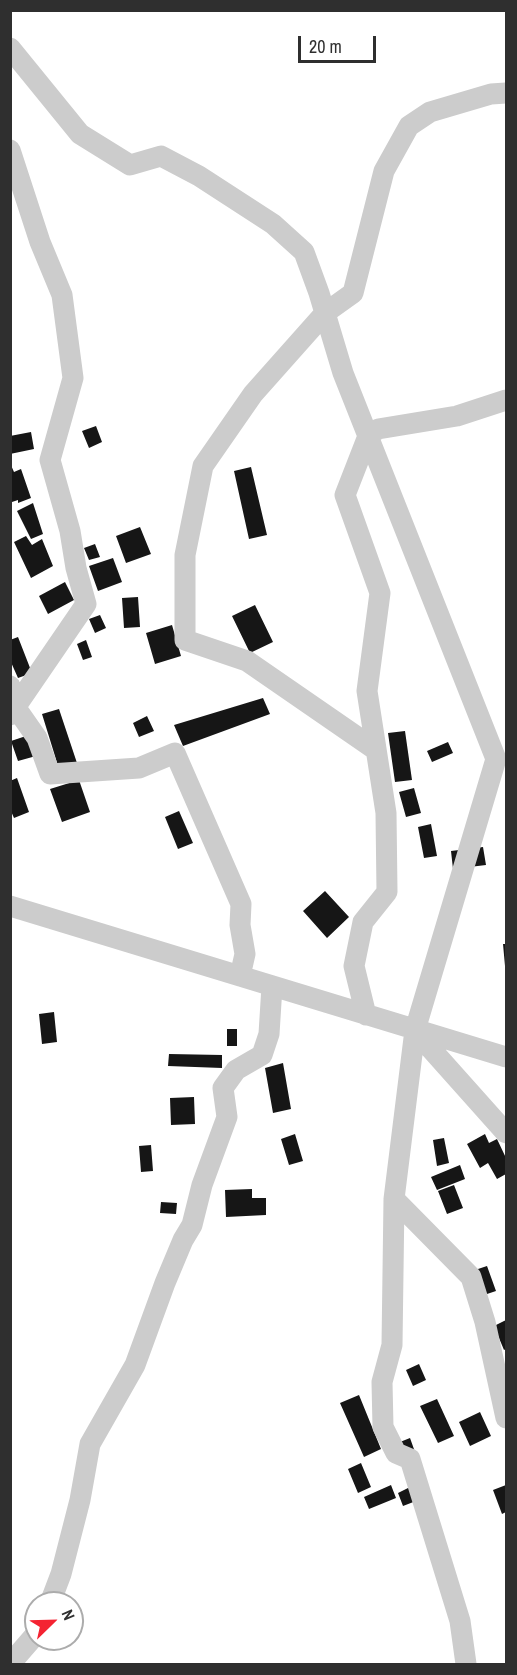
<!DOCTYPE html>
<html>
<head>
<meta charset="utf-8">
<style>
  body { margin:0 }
  #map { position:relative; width:517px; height:1675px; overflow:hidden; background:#fff; font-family:"Archivo Narrow",sans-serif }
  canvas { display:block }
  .frame { position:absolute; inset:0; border:12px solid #2f2f2f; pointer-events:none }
  .north { position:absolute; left:24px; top:1591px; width:60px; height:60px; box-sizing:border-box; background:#fff; border:2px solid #acacac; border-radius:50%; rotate:67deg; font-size:16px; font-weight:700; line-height:24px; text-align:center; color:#2f2f2f }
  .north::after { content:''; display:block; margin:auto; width:21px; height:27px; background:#f42332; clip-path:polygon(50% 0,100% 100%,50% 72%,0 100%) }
  .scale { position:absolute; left:298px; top:36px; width:78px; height:27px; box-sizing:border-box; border:3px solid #2f2f2f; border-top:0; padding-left:8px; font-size:18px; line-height:21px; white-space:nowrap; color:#2f2f2f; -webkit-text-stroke:4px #fff; paint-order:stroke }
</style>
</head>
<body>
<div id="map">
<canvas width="517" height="1675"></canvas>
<div class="frame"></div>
<div class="north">N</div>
<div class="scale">20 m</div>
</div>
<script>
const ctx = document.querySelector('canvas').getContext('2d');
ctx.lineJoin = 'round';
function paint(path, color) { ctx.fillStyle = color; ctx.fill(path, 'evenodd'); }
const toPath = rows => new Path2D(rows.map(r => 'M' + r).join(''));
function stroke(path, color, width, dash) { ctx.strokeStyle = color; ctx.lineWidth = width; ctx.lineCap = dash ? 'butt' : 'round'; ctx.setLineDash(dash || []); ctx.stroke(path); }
paint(toPath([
  [96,426,102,442,89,448,82,431],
  [31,432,34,449,10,454,10,436],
  [10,463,14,472,21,469,31,498,18,503,18,500,12,502,10,497],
  [251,467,267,535,249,539,234,471],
  [33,503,43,534,31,539,17,511],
  [140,527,151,554,126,563,116,536],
  [26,536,32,545,42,539,53,566,31,578,14,542],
  [95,544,100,557,89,560,84,548],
  [113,558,122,582,98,591,89,566],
  [65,582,74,600,48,614,39,596],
  [138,597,140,627,124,628,122,598],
  [255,605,273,642,250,653,232,616],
  [100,615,106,628,95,633,89,619],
  [172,625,181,656,155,664,146,633],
  [18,637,32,673,18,678,10,660,10,640],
  [86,640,92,657,83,660,77,644],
  [263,698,270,714,183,746,174,725],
  [59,709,77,763,59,769,42,714],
  [147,716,154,731,139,737,133,723],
  [405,731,412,780,395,782,388,733],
  [29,735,36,756,18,761,11,741],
  [448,742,453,753,432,762,427,751],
  [17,778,29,812,14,818,10,809,10,781],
  [79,780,90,812,62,822,50,789],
  [414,788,421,813,406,817,399,792],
  [179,811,193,843,178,849,165,817],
  [431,824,437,856,424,858,418,827],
  [483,847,486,865,453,869,451,851],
  [325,891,349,917,327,938,303,911],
  [503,944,506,944,506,966,505,966],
  [54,1012,57,1042,42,1044,39,1014],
  [227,1029,237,1029,237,1046,227,1046],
  [169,1054,222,1055,222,1068,168,1066],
  [283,1063,291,1109,273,1113,265,1068],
  [194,1097,195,1124,171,1125,170,1098],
  [295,1134,303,1161,289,1165,281,1139],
  [485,1134,489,1143,497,1139,506,1158,506,1174,497,1179,488,1163,480,1168,467,1144],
  [444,1138,449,1163,437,1166,433,1140],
  [151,1145,153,1171,141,1172,139,1146],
  [460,1165,465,1179,437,1190,431,1177],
  [454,1185,463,1208,447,1214,438,1191],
  [252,1189,252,1198,266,1198,266,1215,226,1217,225,1190],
  [161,1202,177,1203,176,1214,160,1213],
  [487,1266,496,1291,484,1295,475,1270],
  [506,1320,506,1349,504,1350,494,1326],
  [419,1364,426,1380,413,1386,406,1370],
  [359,1395,381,1449,364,1457,340,1403],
  [437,1399,454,1436,438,1443,420,1406],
  [480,1412,491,1436,470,1446,459,1422],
  [410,1438,415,1452,406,1456,400,1442],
  [361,1463,371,1487,358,1493,348,1469],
  [391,1485,396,1498,369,1509,364,1497],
  [506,1485,506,1512,502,1514,493,1490],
  [410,1487,416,1501,403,1506,398,1493]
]), '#161616');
stroke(toPath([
  [10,48,80,134,130,165,161,156,199,176,273,224,304,252,319,293,343,373,496,759,415,1030,394,1199,471,1277,485,1322,506,1418],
  [10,150,40,242,62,295,73,378,50,460,70,531,76,568,86,604,10,715],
  [10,686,16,708,37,738,50,774,139,768,175,753,241,904,240,925,245,954,240,976],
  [376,750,247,661,185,640,185,555,203,466,253,394,325,313,353,293,384,171,409,126,430,112,491,94,506,93],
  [10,906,506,1057],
  [366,1015,354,966,363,922,387,892,386,813,367,691,380,593,345,495,368,436,378,429,457,416,506,400],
  [415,1031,506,1133],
  [394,1199,392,1345,382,1382,383,1427,396,1453,410,1459,460,1621,466,1664],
  [50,1603,61,1574,80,1500,90,1444,135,1365,165,1283,183,1240,192,1225,202,1185,227,1117,223,1088,236,1070,262,1055,269,1034,272,986],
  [10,1664,36,1634]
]), '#ccc', 21);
</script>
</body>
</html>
